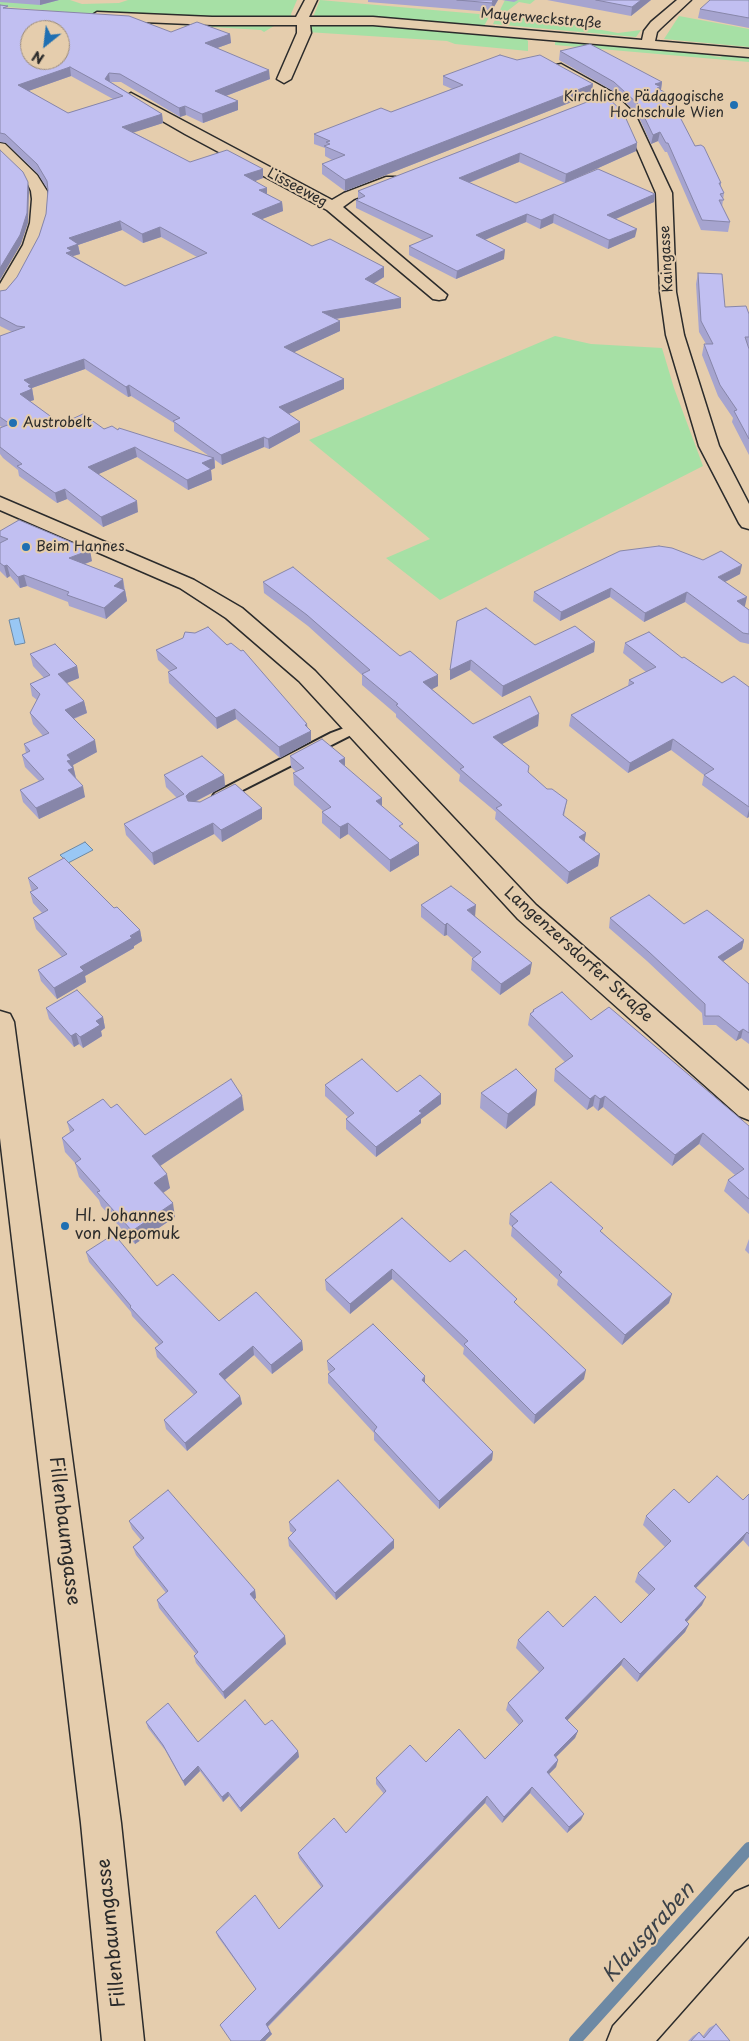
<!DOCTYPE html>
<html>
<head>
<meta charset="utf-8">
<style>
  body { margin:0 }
  #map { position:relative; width:749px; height:2041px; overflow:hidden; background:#e5cdad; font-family:"Playpen Sans",sans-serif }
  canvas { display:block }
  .north { position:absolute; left:20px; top:20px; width:50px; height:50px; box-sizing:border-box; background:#e5cdad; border:1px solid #9b8c79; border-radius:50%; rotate:209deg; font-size:14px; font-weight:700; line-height:20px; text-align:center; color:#2b2b2b }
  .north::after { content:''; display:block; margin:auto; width:18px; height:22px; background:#1f6fb2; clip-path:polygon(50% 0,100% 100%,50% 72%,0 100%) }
</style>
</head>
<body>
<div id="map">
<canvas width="749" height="2041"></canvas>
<div class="north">N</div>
</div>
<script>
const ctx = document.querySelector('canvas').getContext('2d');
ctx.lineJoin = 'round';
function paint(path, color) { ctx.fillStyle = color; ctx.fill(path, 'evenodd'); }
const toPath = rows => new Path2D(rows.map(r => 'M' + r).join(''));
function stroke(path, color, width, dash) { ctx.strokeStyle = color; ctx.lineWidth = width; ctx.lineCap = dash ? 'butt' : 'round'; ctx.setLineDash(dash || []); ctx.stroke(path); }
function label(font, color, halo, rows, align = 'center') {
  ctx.font = font + ' "Playpen Sans",sans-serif'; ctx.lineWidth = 4; ctx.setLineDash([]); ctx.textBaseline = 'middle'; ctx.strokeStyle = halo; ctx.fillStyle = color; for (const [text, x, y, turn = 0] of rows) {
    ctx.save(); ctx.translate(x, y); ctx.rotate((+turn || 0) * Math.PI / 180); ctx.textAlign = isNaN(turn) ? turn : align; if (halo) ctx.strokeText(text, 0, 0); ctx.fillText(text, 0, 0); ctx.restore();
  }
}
paint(toPath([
  [0,0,70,0,82,4,119,3,128,0,297,0,291,14,292,17,283,19,149,17,66,12,8,7,0,5],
  [320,0,490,15,483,28,313,17],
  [505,0,535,0,530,4,519,2,506,12,618,33,641,30,636,37,493,24],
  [679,16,749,29,749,47,664,39],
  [65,18,279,23,264,32,261,30],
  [307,23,353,23,525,38,528,41,528,51,455,44,447,41,307,32],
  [555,39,701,51,712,56,722,57,718,54,749,56,749,62,555,45],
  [555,336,591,344,662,348,674,388,703,466,440,600,386,558,430,539,309,440]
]), '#a6e0a5');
const water = toPath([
  [19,618,25,643,15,645,9,620,19,618],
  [85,842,93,850,68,863,60,855,85,842]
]);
paint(water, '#99c7f4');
stroke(water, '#6d89a4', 1);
stroke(toPath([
  [575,2041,749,1848]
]), '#6d89a4', 12);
const service = toPath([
  [355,724,359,725,361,728,359,731,225,799,220,801,215,799,213,796,215,793,331,733,355,724]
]);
const minor = toPath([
  [305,0,317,0,309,17,373,17,642,40,644,31,651,22,677,0,691,0,661,28,657,32,655,41,749,49,749,57,373,25,310,25,311,33,291,79,284,83,277,79,297,33,297,25,212,25,97,20,91,16,97,12,212,17,296,17,305,0],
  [561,64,612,92,635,114,672,193,676,292,684,335,719,446,749,504,749,529,742,527,739,523,699,446,666,335,660,292,656,193,624,119,602,98,556,71,554,68,556,65,561,64],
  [131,93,332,200,344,193,386,177,396,177,399,180,396,183,354,199,343,207,447,295,445,299,439,300,433,299,327,210,185,134,126,100,124,97,131,93],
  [0,1011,10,1014,14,1022,121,1823,144,2041,102,2041,81,1823,0,1138,0,1011],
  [749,1886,749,1936,656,2041,607,2041,613,2026,735,1892,749,1886]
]);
const secondary = toPath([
  [0,143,5,144,37,175,47,191,48,199,46,223,39,245,17,286,6,299,0,300,0,284,23,245,30,223,32,199,31,191,26,180,0,155,0,143],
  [0,497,194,580,242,608,315,671,536,905,749,1091,749,1120,739,1116,518,919,299,681,226,618,180,588,0,510,0,497]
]);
stroke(service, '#2b2b2b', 4);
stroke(minor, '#2b2b2b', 3);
stroke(secondary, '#2b2b2b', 3);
paint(service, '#e5cdad');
paint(minor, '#e5cdad');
paint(secondary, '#e5cdad');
paint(toPath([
  [0,0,59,0,40,5,0,2],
  [368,0,498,0,491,12,368,2],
  [502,0,518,0,514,2],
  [547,0,651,0,631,16],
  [749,0,749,28,698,18,700,9],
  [0,5,8,8,171,32,230,34,231,43,217,48,270,79,226,96,238,110,203,123,186,115,180,117,121,82,111,82,162,114,163,123,133,132,190,162,263,169,263,178,255,181,267,194,282,202,283,211,262,219,312,246,384,267,384,277,374,284,401,308,336,319,340,331,294,352,344,379,344,389,288,414,300,432,269,449,264,447,222,465,215,460,215,468,211,470,212,480,188,490,137,457,98,474,138,512,103,527,67,499,57,503,19,476,18,470,3,458,0,454,0,428,2,427,0,426,0,336,12,332,0,326,0,291,6,290,17,277,39,236,46,214,48,190,38,174,6,143,0,142],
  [71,76,113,99,68,113,28,91],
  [122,230,143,243,161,237,197,257,125,286,73,256,80,254,78,245],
  [85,369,128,397,131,396,174,423,174,431,209,456,118,430,61,424,30,401,34,400,32,388],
  [560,51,662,82,661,90,695,146,721,183,721,187,724,193,722,207,730,222,728,232,701,230,667,152,665,152,658,141,651,144,637,113,613,91,559,60],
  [443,76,592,94,345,191,322,174,322,164,332,160,325,156,325,148,314,144,314,134,391,112,452,89,443,85],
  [605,95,637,143,636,151,565,183,519,162,469,183,516,203,655,194,654,202,616,219,635,237,608,249,553,223,540,229,526,222,485,240,504,259,456,279,409,255,409,246,423,240,356,208,356,200,358,199,358,191],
  [698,273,725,307,749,314,749,455,732,422,733,418,718,396,702,355,704,344,706,344,699,332,696,284],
  [0,531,92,561,85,564,123,579,127,601,106,619,69,606,68,602,27,586,20,588,10,576,7,578,0,571],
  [740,574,725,582,744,606,749,610,749,644,740,642,685,602,644,622,610,597,560,621,533,601,534,592],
  [263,582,400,656,438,686,432,689,473,724,539,714,538,726,502,744,529,773,547,789,567,800,564,816,586,833,584,842,600,854,598,866,567,884,495,819,496,812,459,781,460,775,396,717,396,714,362,685,362,675,308,626,264,593],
  [457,621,535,645,595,642,594,652,502,697,470,670,450,680,450,670],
  [625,643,682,658,722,683,749,687,749,817,747,818,702,785,704,775,671,750,628,773,569,726,571,715,628,686,629,680,646,672,623,653],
  [156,650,307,728,311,741,280,758,236,719,217,729,169,683,168,672,170,671,158,660],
  [30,654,77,666,79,678,66,683,84,701,87,713,74,719,97,752,73,765,76,778,85,797,39,819,23,802,20,790,39,781,25,767,22,755,26,753,24,744,43,736,33,724,30,713,37,700,32,696,30,684,44,678,33,666],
  [290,756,345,758,345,767,382,798,382,806,403,829,419,855,390,872,348,834,340,839,322,823,322,812,323,811,294,785,293,773,296,772,291,767],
  [164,775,224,775,225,786,195,802,262,808,262,819,222,842,214,834,154,865,126,835,124,824,177,798,166,787],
  [28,878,114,908,140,930,142,941,134,946,134,948,85,976,86,982,57,999,41,981,38,970,62,957,36,929,33,918,42,913,33,903,30,892,32,891,31,889],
  [421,905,475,916,530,974,500,995,471,970,472,959,473,958,447,935,444,936,421,917],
  [610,918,684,924,744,940,742,949,723,961,749,984,749,1044,741,1038,736,1041,716,1025,703,1025,702,1013,647,961,609,928],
  [46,1008,103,1017,105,1028,101,1031,102,1036,83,1048,79,1044,74,1047,49,1019],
  [533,1010,591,1020,749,1126,749,1214,724,1191,728,1180,735,1175,699,1144,672,1166,603,1107,598,1111,593,1106,587,1110,554,1081,555,1069,565,1062,528,1025,530,1014,532,1012],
  [325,1085,397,1092,441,1094,441,1104,421,1119,421,1123,376,1157,346,1129,346,1119,348,1117,325,1096],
  [481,1093,535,1105,506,1129,480,1108],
  [111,1108,145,1135,244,1110,160,1166,170,1188,163,1193,175,1217,135,1244,101,1206,99,1200,79,1177,75,1163,65,1152,62,1138,70,1132,67,1122],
  [510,1214,602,1232,669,1303,622,1345,557,1285,558,1280,511,1236,512,1227,509,1224],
  [402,1218,450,1262,517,1305,584,1379,534,1424,463,1354,464,1348,392,1279,350,1314,326,1290,325,1280],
  [749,1239,749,1254,745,1250],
  [86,1252,157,1286,219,1321,302,1341,303,1350,272,1374,254,1355,225,1380,240,1396,242,1404,187,1451,166,1429,164,1420,194,1395,157,1357,155,1348,159,1345,132,1316,131,1312,89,1262],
  [327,1361,425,1383,493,1452,492,1460,439,1509,374,1440,374,1433,328,1383,328,1374,330,1372,328,1370],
  [749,1494,749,1547,743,1540,696,1588,702,1605,687,1622,689,1624,685,1632,637,1682,621,1665,567,1720,578,1731,575,1738,556,1757,558,1760,556,1767,549,1774,581,1820,567,1833,530,1793,502,1823,485,1803,268,2027,272,2034,265,2041,256,1989,218,1937,216,1932,279,1929,321,1887,299,1858,298,1853,346,1833,384,1794,376,1784,376,1778,426,1762,485,1759,519,1725,506,1710,508,1703,539,1672,516,1648,518,1640,563,1627,621,1623,649,1595,635,1582,638,1573,665,1547,643,1525,646,1516,689,1503,743,1500],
  [129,1521,255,1590,256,1598,254,1599,286,1644,225,1699,196,1663,194,1656,196,1654,159,1608,157,1600,166,1593,136,1555,133,1547,141,1540,132,1529],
  [289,1522,394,1540,394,1548,336,1600,289,1546,288,1538,293,1533,290,1531],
  [146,1722,198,1742,265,1725,298,1751,299,1757,241,1812,229,1796,223,1802,200,1771,185,1786,165,1750,148,1728],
  [716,2024,730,2041,688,2041,693,2036,699,2032,703,2036,709,2028]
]), '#a6a4cf');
paint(toPath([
  [40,0,59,0,40,5],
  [493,0,498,0,491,12,492,3],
  [641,0,651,0,631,16,632,7],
  [230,34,231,43,206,52,205,43],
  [70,67,71,76,20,94,18,85],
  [269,70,270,79,215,100,215,91],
  [109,73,110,82,106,87,105,79],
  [662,82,660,96,655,84],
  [593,84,592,94,345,191,345,180],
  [238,101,238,110,203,123,202,114],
  [185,106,186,115,180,117,179,108],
  [162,114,163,123,123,136,122,127],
  [660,132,658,141,651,144,653,135],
  [637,143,636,151,565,183,566,174],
  [520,153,519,162,458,187,459,178],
  [263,169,263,178,245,185,244,175],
  [28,182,29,192,28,223,21,244,0,280,0,268],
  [267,188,267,197,259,190],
  [655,194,654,202,606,223,607,215],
  [282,202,283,211,252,223,252,214],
  [527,214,526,222,475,244,476,235],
  [554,214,553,223,540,229,541,220],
  [120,221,122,230,78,245,80,254,73,256,66,253,69,238],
  [160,227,161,237,143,243,142,234],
  [637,229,635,237,608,249,609,240],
  [505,250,504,259,456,279,457,271],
  [384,267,384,277,365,289,365,279],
  [401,298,401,308,322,321,322,312],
  [340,321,340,331,284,357,284,347],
  [84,359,85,369,32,388,34,400,22,404,20,394,24,380],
  [344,379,344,389,280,418,279,407],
  [129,385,131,396,128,397,126,387],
  [300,422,300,432,269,449,268,439],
  [264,437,264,447,222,465,221,455],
  [135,447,137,457,90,478,88,467],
  [214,458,215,468,211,470,212,480,188,490,187,480,202,463],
  [65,489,67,499,57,503,55,493],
  [137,501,138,512,103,527,101,517],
  [90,550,92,561,71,569,69,558],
  [7,565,10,576,7,578,4,566],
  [742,565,740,574,717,586,718,577],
  [24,575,27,586,20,588,18,577],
  [123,579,124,590,114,586],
  [611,588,610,597,560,621,561,612],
  [125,590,127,601,106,619,104,608],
  [687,592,685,602,644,622,645,613],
  [747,597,745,606,735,610,737,601],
  [595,642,594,652,502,697,503,686],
  [471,660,470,670,450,680,450,670],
  [77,666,79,678,60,686,58,674],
  [438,675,438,686,423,694,423,682],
  [84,701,87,713,67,721,65,710],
  [235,709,236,719,217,729,216,718],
  [539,714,538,726,492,749,493,737],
  [307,724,308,732,311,731,311,741,280,758,279,747,305,725],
  [673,739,671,750,628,773,630,763],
  [95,740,97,752,73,765,76,779,68,770,67,755],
  [345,758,345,770,339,761],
  [224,775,225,786,190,804,187,808,186,796,189,793],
  [83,786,85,797,39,819,36,808],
  [382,798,382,810,376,801],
  [262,808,262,819,222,842,221,830],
  [749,809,749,817,747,818],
  [213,823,214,834,154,865,152,853],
  [348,823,348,834,340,839,340,827],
  [586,833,584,845,579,837],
  [419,843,419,855,390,872,390,860],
  [600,854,598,866,567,884,569,872],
  [476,905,475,917,467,910],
  [447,923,447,935,444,936,445,925],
  [140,930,142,941,134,946,134,948,85,976,86,982,57,999,54,988,80,967],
  [744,940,742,949,716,966,718,957],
  [532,963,530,974,500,995,501,984],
  [103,1017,105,1028,101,1031,102,1036,83,1048,80,1037,96,1021],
  [743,1029,741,1038,736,1041,739,1032],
  [76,1033,79,1044,74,1047,71,1036],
  [537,1090,535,1105,506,1129,508,1114],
  [441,1094,441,1104,421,1119,421,1123,376,1157,376,1147,419,1111],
  [595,1095,593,1106,587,1110,590,1099],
  [242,1096,244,1110,154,1170,152,1156],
  [605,1096,603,1107,598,1111,600,1099],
  [703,1133,699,1144,672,1166,675,1155],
  [167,1174,170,1188,157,1197,154,1183],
  [173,1203,175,1217,135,1244,132,1231],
  [392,1269,392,1279,350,1314,350,1304],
  [672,1294,669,1303,622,1345,625,1335],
  [302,1341,303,1350,272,1374,271,1365],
  [253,1346,254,1355,221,1383,219,1374],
  [586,1370,584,1379,534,1424,535,1415],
  [425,1376,425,1386,422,1380],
  [240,1396,242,1404,187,1451,185,1443],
  [493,1452,492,1460,439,1509,439,1501],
  [747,1532,743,1540,690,1594,694,1586],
  [394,1540,394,1548,336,1600,335,1593],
  [255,1590,256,1598,251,1602,250,1594],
  [706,1597,702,1605,681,1628,685,1620],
  [689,1624,685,1632,637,1682,640,1674],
  [285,1636,286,1644,225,1699,223,1692],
  [624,1658,621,1665,563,1725,565,1718],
  [578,1731,575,1738,551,1762,554,1755],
  [298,1751,299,1757,241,1812,240,1808],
  [558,1760,556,1767,545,1778,547,1772],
  [198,1766,200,1771,185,1786,183,1781],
  [532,1787,530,1793,502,1823,504,1817],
  [228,1792,229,1796,223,1802,222,1797],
  [487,1796,485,1803,267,2027,266,2024],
  [584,1814,581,1820,567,1833,569,1827],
  [270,2031,272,2034,265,2041,260,2041]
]), '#8786a9');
const building = toPath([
  [457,0,493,0,492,3,457,0],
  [596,0,641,0,632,7,596,0],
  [710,0,749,0,749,18,700,9,710,0],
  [0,5,8,6,3,8,129,16,171,32,197,22,230,34,205,43,269,70,215,91,238,101,202,114,185,106,179,108,120,74,109,73,105,79,162,114,122,127,190,162,227,150,263,169,244,175,267,188,259,190,282,202,252,214,312,246,330,239,384,267,365,279,401,298,322,312,340,321,284,347,344,379,279,407,300,422,268,439,264,437,221,455,173,421,180,418,129,385,126,387,84,359,24,380,31,385,28,386,32,389,20,394,61,424,83,414,104,429,112,426,118,430,119,428,214,458,202,463,211,469,187,480,135,447,88,467,137,501,101,517,65,489,55,493,17,466,22,464,0,447,0,428,10,424,0,417,0,336,25,327,17,326,0,317,0,291,6,290,17,277,39,236,46,214,48,190,47,181,37,164,5,134,0,133,0,5],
  [30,30,60,30,60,60,30,60,30,30],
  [70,67,123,96,68,113,18,85,70,67],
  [120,221,142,234,160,227,207,253,125,286,66,253,72,251,67,248,78,244,69,238,120,221],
  [590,44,662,82,655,84,661,87,657,88,668,94,695,146,701,145,704,147,721,183,719,183,724,193,720,194,724,200,719,200,730,222,702,220,668,143,666,143,660,132,653,135,638,104,614,82,560,51,590,44],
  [500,55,517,60,540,55,593,84,345,180,322,164,345,155,324,146,330,144,326,142,330,141,314,134,381,108,391,112,463,85,443,76,500,55],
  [605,95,623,112,637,143,566,174,520,153,459,178,516,203,598,169,655,194,607,215,637,229,609,240,554,214,541,220,527,214,476,235,505,250,457,271,409,246,433,236,356,200,365,196,358,191,605,95],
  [0,150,23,172,28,182,27,213,20,235,0,268,0,150],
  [698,273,722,274,725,307,746,306,749,314,749,337,745,337,749,349,749,439,734,411,737,410,720,385,704,344,713,344,701,321,698,273],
  [19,520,90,550,69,558,123,579,114,586,125,590,104,608,67,595,69,592,24,575,18,577,7,565,4,566,0,563,0,543,8,539,0,536,0,531,19,520],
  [659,546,672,548,703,560,721,551,742,565,718,577,747,597,737,601,749,610,749,634,743,633,687,592,645,613,611,588,561,612,534,592,620,551,659,546],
  [293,567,400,656,410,651,438,675,423,682,473,724,530,696,539,714,493,737,529,766,528,772,547,789,552,789,567,800,563,815,586,833,579,837,600,854,569,872,496,808,502,805,460,769,464,767,396,705,398,704,362,674,370,670,307,615,263,582,293,567],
  [486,608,535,645,575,626,595,642,503,686,471,660,450,670,457,621,486,608],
  [208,627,227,645,231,643,241,651,243,650,307,724,305,725,311,731,279,747,235,709,216,718,168,672,177,668,156,650,183,638,185,632,195,633,208,627],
  [649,632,682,658,684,657,722,683,734,676,749,687,749,807,704,775,714,769,673,739,630,763,571,715,634,683,629,680,656,667,625,643,649,632],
  [55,644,77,666,58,674,84,701,65,710,95,740,67,755,71,760,67,761,73,768,68,770,83,786,36,808,20,790,44,779,22,755,30,751,24,744,49,733,30,713,40,694,30,684,50,675,30,654,55,644],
  [322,739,345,758,339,761,382,798,376,801,403,824,399,826,419,843,390,860,348,823,340,827,322,812,331,807,293,773,304,768,290,756,322,739],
  [202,756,224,775,189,793,186,796,188,801,200,802,235,784,262,808,221,830,213,823,152,853,124,824,184,794,164,775,202,756],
  [64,858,114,908,117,907,140,930,130,936,132,938,80,967,84,971,54,988,38,970,67,954,33,918,48,910,30,892,38,888,28,878,64,858],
  [451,886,476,905,467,910,532,963,501,984,472,959,481,952,447,923,445,925,421,905,451,886],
  [649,895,684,924,707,910,744,940,718,957,749,984,749,1033,743,1029,739,1032,719,1016,705,1016,705,1004,649,952,610,918,649,895],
  [77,990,103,1017,96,1021,100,1025,80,1037,76,1033,71,1036,46,1008,77,990],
  [562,992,591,1020,609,1007,749,1126,749,1199,728,1180,744,1169,703,1133,675,1155,605,1096,600,1099,595,1095,590,1099,555,1069,573,1056,530,1014,534,1011,533,1010,562,992],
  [362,1059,397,1092,420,1075,441,1094,419,1111,422,1113,376,1147,346,1119,354,1113,325,1085,362,1059],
  [516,1069,537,1090,508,1114,481,1093,516,1069],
  [231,1079,242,1096,152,1156,167,1174,154,1183,173,1203,132,1231,97,1192,100,1191,75,1163,81,1159,62,1138,74,1130,67,1122,103,1099,111,1108,117,1104,145,1135,231,1079],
  [551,1182,603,1228,600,1231,672,1294,625,1335,559,1275,562,1272,512,1226,518,1221,510,1214,551,1182],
  [402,1218,450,1262,465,1250,517,1299,514,1302,586,1370,535,1415,464,1344,468,1341,392,1269,350,1304,325,1280,402,1218],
  [114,1234,157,1286,173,1274,219,1321,256,1292,302,1341,271,1365,253,1346,219,1374,240,1396,185,1443,164,1420,197,1392,155,1348,163,1342,130,1307,131,1306,86,1252,114,1234],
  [373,1324,425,1376,422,1380,493,1452,439,1501,374,1431,377,1427,328,1374,335,1369,327,1361,373,1324],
  [717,1476,743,1500,749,1494,749,1534,747,1532,694,1586,706,1597,685,1620,689,1624,640,1674,624,1658,565,1718,578,1731,554,1755,558,1760,547,1772,584,1814,569,1827,532,1787,504,1817,487,1796,266,2024,270,2031,260,2041,231,2041,220,2025,256,1989,216,1932,255,1895,279,1929,323,1886,298,1853,334,1818,346,1833,386,1791,376,1778,410,1745,426,1762,459,1729,485,1759,523,1721,508,1703,544,1668,518,1640,548,1611,563,1627,595,1596,621,1623,655,1589,638,1573,671,1541,646,1516,674,1489,689,1503,717,1476],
  [338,1480,394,1540,335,1593,288,1538,296,1530,289,1522,338,1480],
  [168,1490,255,1590,250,1594,285,1636,223,1692,194,1656,198,1652,157,1600,168,1591,133,1547,144,1538,129,1521,168,1490],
  [245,1700,265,1725,272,1720,298,1751,240,1808,228,1792,222,1797,198,1766,183,1781,163,1745,146,1722,168,1703,198,1742,245,1700],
  [716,2024,730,2041,691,2041,699,2032,704,2038,716,2024]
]);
paint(building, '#c1bff1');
stroke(building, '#8786a9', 1);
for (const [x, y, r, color] of [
  [734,105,5,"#1f6fb2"],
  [13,423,5,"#1f6fb2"],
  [26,547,5,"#1f6fb2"],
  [65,1226,5,"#1f6fb2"]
]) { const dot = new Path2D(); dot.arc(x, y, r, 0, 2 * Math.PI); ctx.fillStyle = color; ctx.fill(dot); stroke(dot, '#e5cdad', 2); }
label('14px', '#2b2b2b', '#e5cdad', [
  ["Mayerweckstraße",541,19,5],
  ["Lisseeweg",297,188,28],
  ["Kaingasse",667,259,-93]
]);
label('14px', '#2b2b2b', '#e5cdad', [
  ["Kirchliche Pädagogische",724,97,"right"],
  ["Hochschule Wien",724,113,"right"],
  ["Austrobelt",23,423],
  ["Beim Hannes",36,547]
], 'left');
label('16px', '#2b2b2b', '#e5cdad', [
  ["Langenzersdorfer Straße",578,955,42]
]);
label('16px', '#2b2b2b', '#e5cdad', [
  ["Hl. Johannes",75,1217],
  ["von Nepomuk",75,1235]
], 'left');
label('19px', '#2b2b2b', '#e5cdad', [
  ["Fillenbaumgasse",64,1531,83],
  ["Fillenbaumgasse",112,1933,-96]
]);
label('italic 21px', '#3c4249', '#e5cdad', [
  ["Klausgraben",649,1933,-48]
]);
</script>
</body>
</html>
